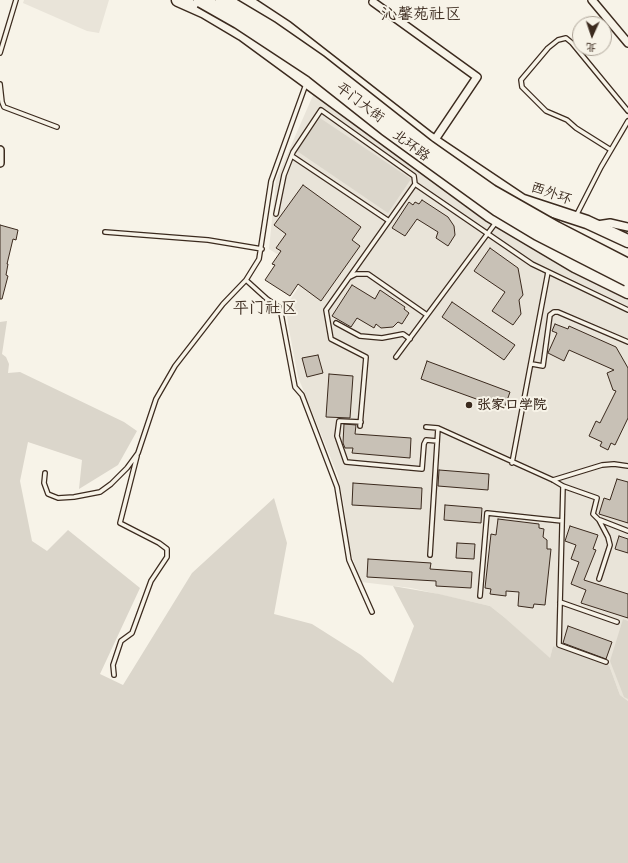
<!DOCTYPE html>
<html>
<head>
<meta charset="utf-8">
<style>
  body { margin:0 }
  #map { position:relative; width:628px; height:863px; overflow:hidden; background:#f7f3e8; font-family:Itim,"LXGW WenKai TC",sans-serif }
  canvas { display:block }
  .north { position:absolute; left:572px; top:16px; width:40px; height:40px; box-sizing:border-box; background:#f7f3e8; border:1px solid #aca397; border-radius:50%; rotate:183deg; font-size:11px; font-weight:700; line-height:16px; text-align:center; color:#3b2a1e }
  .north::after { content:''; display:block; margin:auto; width:14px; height:18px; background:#3b2a1e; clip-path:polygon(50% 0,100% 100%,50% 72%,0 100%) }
</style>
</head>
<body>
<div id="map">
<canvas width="628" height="863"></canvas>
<div class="north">北</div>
</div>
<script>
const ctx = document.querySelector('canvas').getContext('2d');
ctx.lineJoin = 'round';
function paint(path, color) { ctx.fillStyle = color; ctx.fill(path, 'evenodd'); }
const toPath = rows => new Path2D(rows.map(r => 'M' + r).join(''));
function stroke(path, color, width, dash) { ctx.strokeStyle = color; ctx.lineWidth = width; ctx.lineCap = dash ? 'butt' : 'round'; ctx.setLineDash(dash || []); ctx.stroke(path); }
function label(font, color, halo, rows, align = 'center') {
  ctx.font = font + ' Itim,"LXGW WenKai TC",sans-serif'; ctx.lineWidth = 4; ctx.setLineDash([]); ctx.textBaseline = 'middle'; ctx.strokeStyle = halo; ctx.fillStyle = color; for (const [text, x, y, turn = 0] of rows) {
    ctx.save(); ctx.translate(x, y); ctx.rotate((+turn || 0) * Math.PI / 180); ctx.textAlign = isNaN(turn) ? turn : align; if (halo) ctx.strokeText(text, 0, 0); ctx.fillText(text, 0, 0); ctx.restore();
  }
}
paint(toPath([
  [24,0,109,0,99,33,87,31,23,3],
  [314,93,389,148,444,190,514,237,628,295,628,701,620,695,609,665,553,646,550,659,504,617,490,606,411,588,361,582,349,548,344,506,338,476,298,377,288,324,286,306,308,273,269,249,276,180]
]), '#e9e4d9');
paint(toPath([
  [320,118,411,179,388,213,297,151],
  [7,321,2,354,6,357,9,364,8,373,20,372,124,422,137,431,118,465,79,489,82,460,28,442,20,481,32,541,47,551,68,530,140,588,100,674,123,685,192,573,274,498,287,543,274,614,312,624,361,655,393,683,414,626,393,586,439,594,490,606,504,617,550,658,553,646,609,665,620,695,628,701,628,863,0,863,0,322],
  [623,619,628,621,628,699,624,697,610,661]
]), '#dbd6cb');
const building = toPath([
  [303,185,361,227,352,240,360,246,321,301,298,284,290,296,265,280,275,265,272,264,281,251,276,248,286,234,274,225,303,185],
  [422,200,448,217,454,226,455,235,448,246,436,238,438,232,417,219,405,236,392,228,409,202,413,205,415,202,419,204,422,200],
  [0,225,18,230,16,240,13,239,7,264,8,264,6,275,8,276,2,299,0,299,0,225],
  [490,248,518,268,523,295,519,300,521,314,513,325,492,311,505,292,474,271,490,248],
  [352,285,375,299,380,290,405,307,404,309,409,313,402,324,398,322,393,327,381,328,376,324,374,328,357,318,351,327,332,316,352,285],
  [452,302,515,345,504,360,442,317,452,302],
  [555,324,568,329,569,326,616,347,628,368,628,418,615,445,611,443,608,450,600,446,602,442,589,436,596,421,600,423,616,391,613,390,607,373,614,370,569,350,564,361,548,353,557,333,552,331,555,324],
  [318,355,323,373,307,377,302,358,318,355],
  [427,361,510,392,504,409,421,379,427,361],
  [329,374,353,376,350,418,326,417,329,374],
  [344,424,356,425,355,434,411,438,410,458,352,453,353,448,345,448,343,443,344,424],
  [439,470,489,474,488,490,438,486,439,470],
  [617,479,628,482,628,523,599,514,604,498,610,500,617,479],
  [353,483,422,488,421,509,352,505,353,483],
  [445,505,482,508,481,523,444,520,445,505],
  [498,519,539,524,539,528,544,529,543,537,547,540,547,549,551,549,545,605,534,604,533,608,518,606,519,592,506,591,506,596,490,594,491,589,485,588,491,534,496,535,498,519],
  [570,526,598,535,593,549,596,550,584,580,628,594,628,618,581,603,586,590,571,584,579,562,571,559,576,545,565,541,570,526],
  [619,536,628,539,628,553,615,549,619,536],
  [457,543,475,544,474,559,456,558,457,543],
  [368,559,431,563,430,569,472,572,471,588,436,586,436,581,367,577,368,559],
  [568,626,612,642,606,659,563,643,568,626]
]);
paint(building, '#c8c1b6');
stroke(building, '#3b2a1e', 1);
const lane = toPath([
  [0,53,16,0],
  [0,84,2,102,4,107,57,127],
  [306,84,271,181,259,259,246,280,267,299,280,308,295,387,302,395,337,487,349,560,372,612],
  [611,150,576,128,567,120,546,111,522,87,521,80,548,48,558,40,566,38,572,43,628,111],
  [292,156,389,221],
  [415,184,532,264,628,310],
  [276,214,284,175,293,152,321,110,414,176,415,184,326,310,331,339,366,357,360,426],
  [576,216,601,167,628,121],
  [105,232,208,240,262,249],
  [350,277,356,274,368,274,427,315],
  [336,323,360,336,382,338,403,334,410,339],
  [396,357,497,221],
  [532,364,543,366,550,315,554,312,558,312,628,342],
  [361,422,339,421,337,436,346,462,422,469,424,444,426,440,437,441],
  [426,427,438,428,553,480,563,486,597,498,593,514,599,520,608,537,610,545,599,579],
  [512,463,548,272],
  [45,473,44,483,48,494,58,498,74,497,100,492,111,484,127,468,138,453,156,399,175,366,223,304,246,280],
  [553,480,602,465,614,464,628,466],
  [563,486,559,645,606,662],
  [600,520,628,531],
  [430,555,438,428],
  [480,596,487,513,562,521],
  [560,602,617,622],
  [114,675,113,665,121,641,132,633,151,581,167,557,167,549,159,543,120,523,137,456]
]);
const street = toPath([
  [592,0,628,43],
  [373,2,477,77,434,141],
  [0,150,0,163],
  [597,225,610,223,628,227]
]);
const primary = toPath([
  [178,0,205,12,242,34,489,215,575,266,628,292],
  [245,0,286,27,427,137,530,206],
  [523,201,587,222,628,241]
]);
stroke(lane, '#3b2a1e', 6);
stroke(street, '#3b2a1e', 10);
stroke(primary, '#3b2a1e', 15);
stroke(lane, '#f7f3e8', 3.5);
stroke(street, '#f7f3e8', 7);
stroke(primary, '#f7f3e8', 12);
const highwayBridge = toPath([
  [201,0,238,21,314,71,386,128,498,209,538,233,628,279],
  [223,0,270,28,319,62,427,147,491,192,556,229,628,266]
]);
stroke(highwayBridge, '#3b2a1e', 17, []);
stroke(highwayBridge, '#f7f3e8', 14);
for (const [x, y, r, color] of [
  [469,405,4,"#3b2a1e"]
]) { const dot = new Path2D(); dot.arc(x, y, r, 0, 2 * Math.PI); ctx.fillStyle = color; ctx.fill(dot); stroke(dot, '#f7f3e8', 1.5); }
label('14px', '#3b2a1e', '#f7f3e8', [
  ["平门大街",360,103,37],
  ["北环路",411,146,37],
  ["西外环",551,194,19]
]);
label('bold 14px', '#3b2a1e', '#f7f3e8', [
  ["张家口学院",477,405]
], 'left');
label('16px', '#3b2a1e', '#f7f3e8', [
  ["沁馨苑社区",421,15],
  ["平门社区",265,309]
]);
</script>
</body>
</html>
